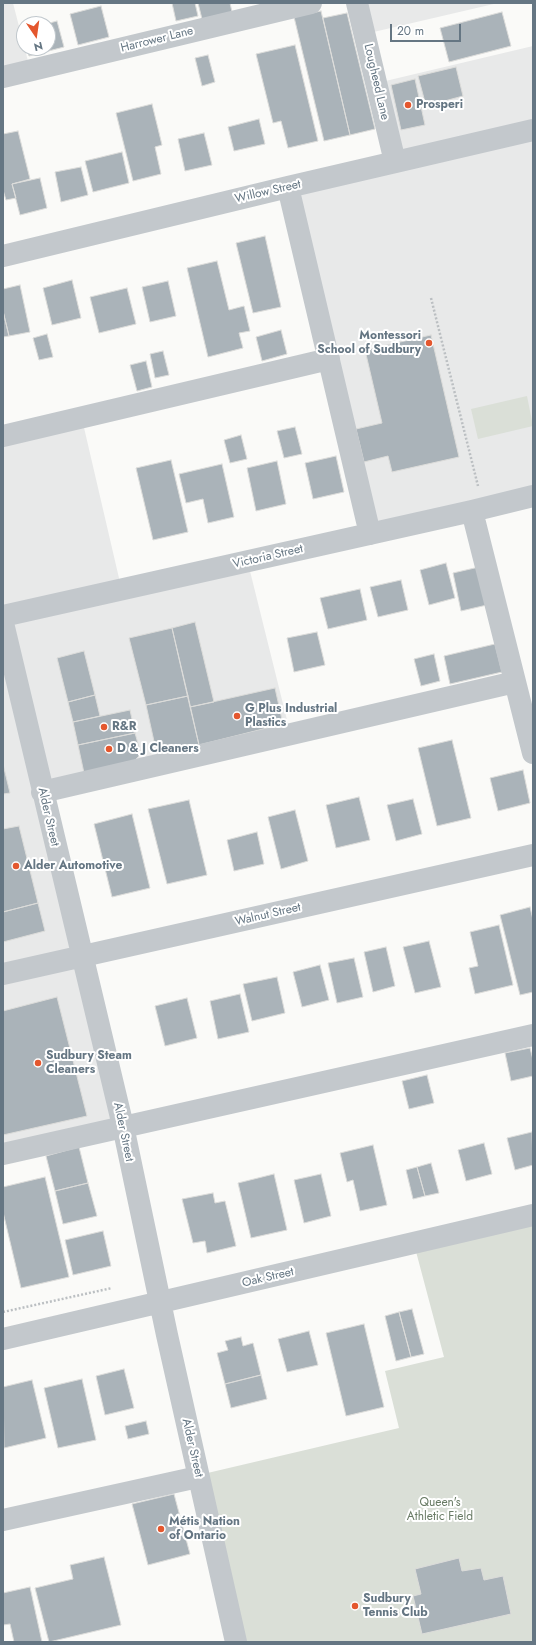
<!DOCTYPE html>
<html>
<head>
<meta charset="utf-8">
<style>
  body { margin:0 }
  #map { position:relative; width:536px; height:1645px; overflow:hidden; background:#fafaf8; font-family:Jost,sans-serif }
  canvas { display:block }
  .frame { position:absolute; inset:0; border:4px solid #657683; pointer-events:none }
  .north { position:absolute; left:16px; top:16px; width:40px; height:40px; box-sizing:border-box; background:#fff; border:1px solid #c1c8cd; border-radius:50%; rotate:167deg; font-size:11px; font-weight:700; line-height:16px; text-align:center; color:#657683 }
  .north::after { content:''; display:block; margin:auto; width:14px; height:18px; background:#e4572e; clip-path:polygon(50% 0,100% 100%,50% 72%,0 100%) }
  .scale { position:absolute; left:390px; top:24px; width:71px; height:18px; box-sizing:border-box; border:2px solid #657683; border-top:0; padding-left:5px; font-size:12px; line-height:14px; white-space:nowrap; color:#657683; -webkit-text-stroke:3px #fff; paint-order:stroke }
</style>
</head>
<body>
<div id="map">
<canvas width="536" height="1645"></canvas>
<div class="frame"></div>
<div class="north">N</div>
<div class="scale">20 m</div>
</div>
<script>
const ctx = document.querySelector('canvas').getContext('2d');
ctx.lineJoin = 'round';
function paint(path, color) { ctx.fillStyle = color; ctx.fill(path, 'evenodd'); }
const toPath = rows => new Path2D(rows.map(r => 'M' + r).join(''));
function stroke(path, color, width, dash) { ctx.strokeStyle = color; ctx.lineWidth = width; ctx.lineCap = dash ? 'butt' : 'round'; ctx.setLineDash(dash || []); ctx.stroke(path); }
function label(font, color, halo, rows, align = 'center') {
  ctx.font = font + ' Jost,sans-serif'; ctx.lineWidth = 4; ctx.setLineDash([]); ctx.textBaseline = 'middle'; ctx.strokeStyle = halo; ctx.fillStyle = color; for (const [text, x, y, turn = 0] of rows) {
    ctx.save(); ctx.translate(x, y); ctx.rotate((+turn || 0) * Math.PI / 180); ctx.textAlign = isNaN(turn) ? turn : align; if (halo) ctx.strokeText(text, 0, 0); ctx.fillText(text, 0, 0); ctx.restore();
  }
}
paint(toPath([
  [3,3,13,3,30,69,3,76],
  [358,3,498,3,365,34],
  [533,46,533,498,372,535,289,188,397,163,377,83],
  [82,419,122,591,248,563,290,732,40,792,121,1128,3,1155,3,437]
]), '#e8e9e9');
paint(toPath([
  [527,396,533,426,478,439,471,409],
  [533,1216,533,1642,238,1642,199,1475,399,1428,385,1371,444,1357,414,1244]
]), '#dadfd7');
const building = toPath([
  [172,3,195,3,198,16,176,21,172,3],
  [198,3,230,3,232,12,202,19,198,3],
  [101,6,109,37,78,45,70,14,101,6],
  [321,11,350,135,324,141,294,17,321,11],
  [502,12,511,46,449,62,440,28,502,12],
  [347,13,375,129,350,135,323,18,347,13],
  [57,21,64,47,29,56,27,48,48,48,48,24,46,24,57,21],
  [295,45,318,141,288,148,281,121,273,123,256,54,295,45],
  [208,55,215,82,202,86,195,58,208,55],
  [456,67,463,96,426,106,418,76,456,67],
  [415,79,425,125,401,130,391,85,415,79],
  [152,104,162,145,155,147,161,174,133,181,116,113,152,104],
  [259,119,265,144,234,151,228,127,259,119],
  [18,131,30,179,12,184,16,198,6,200,3,190,3,134,18,131],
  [204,133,212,165,185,171,178,139,204,133],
  [122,152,129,183,93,192,85,161,122,152],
  [81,167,88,195,61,202,55,172,81,167],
  [40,178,47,208,20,215,12,184,40,178],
  [265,236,281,307,253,313,236,243,265,236],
  [217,261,229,310,244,306,250,331,239,333,243,348,208,357,187,268,217,261],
  [72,280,81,318,52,325,43,288,72,280],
  [168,281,176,316,150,322,142,287,168,281],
  [20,285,30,332,9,336,3,311,3,289,20,285],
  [127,288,136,324,99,333,90,297,127,288],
  [3,311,9,336,3,337,3,311],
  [281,330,287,354,262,361,256,337,281,330],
  [47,334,53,357,39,360,33,338,47,334],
  [431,335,459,457,392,472,388,456,364,462,356,429,382,423,365,350,431,335],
  [163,351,169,375,155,378,150,354,163,351],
  [146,361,152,387,137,391,130,365,146,361],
  [295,427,302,454,284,458,277,431,295,427],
  [241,435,247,459,230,463,224,440,241,435],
  [336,456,344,492,313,499,305,463,336,456],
  [171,460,188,532,153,540,136,468,171,460],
  [277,461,286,504,256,511,247,468,277,461],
  [222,464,234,517,208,523,203,499,186,503,179,474,222,464],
  [446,563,455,598,429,605,420,570,446,563],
  [479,567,487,605,461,611,453,573,479,567],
  [401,580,408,610,378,617,370,587,401,580],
  [360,589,367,620,328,629,320,598,360,589],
  [195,622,214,702,190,707,172,628,195,622],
  [172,628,188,696,146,705,129,638,172,628],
  [317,632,325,665,294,672,287,638,317,632],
  [495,644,502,672,450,684,444,656,495,644],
  [84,651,95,695,68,702,57,658,84,651],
  [434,654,440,681,421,686,414,659,434,654],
  [275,688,283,724,199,745,190,707,275,688],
  [95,695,100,716,73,722,68,702,95,695],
  [188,696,199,745,157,755,146,705,188,696],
  [130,710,135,733,78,745,73,722,130,710],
  [135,733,141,754,133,762,84,773,78,745,135,733],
  [452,740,471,818,437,826,418,748,452,740],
  [3,764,10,793,3,794,3,764],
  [523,770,530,803,498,811,490,778,523,770],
  [359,797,370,840,336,848,326,805,359,797],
  [413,799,422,834,396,841,387,805,413,799],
  [189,800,207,875,167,884,148,809,189,800],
  [295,810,308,861,281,869,268,817,295,810],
  [132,814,150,888,112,897,94,824,132,814],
  [19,826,38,903,3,912,3,829,19,826],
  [257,832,264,864,234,871,227,840,257,832],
  [38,903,45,931,3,942,3,912,38,903],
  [530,907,533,920,533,992,520,995,500,915,530,907],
  [499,925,513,985,475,994,469,968,478,966,470,932,499,925],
  [429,941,441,987,415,993,403,947,429,941],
  [386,947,395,986,373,992,364,952,386,947],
  [354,958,363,997,337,1003,328,963,354,958],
  [320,965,329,1000,302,1007,293,972,320,965],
  [277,977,285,1013,252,1021,243,984,277,977],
  [240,994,249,1032,218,1039,210,1001,240,994],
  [57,997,87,1116,3,1135,3,1011,57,997],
  [187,998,197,1038,165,1046,155,1006,187,998],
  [530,1048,533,1060,533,1076,511,1081,505,1053,530,1048],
  [427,1075,434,1103,409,1109,402,1081,427,1075],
  [532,1132,533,1165,515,1170,507,1138,532,1132],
  [484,1143,492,1174,466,1181,458,1150,484,1143],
  [373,1145,387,1205,360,1211,353,1180,347,1182,340,1153,373,1145],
  [79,1147,88,1183,55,1191,46,1156,79,1147],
  [431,1163,439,1193,425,1196,417,1167,431,1163],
  [417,1167,425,1196,413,1199,406,1170,417,1167],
  [274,1174,287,1230,251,1238,238,1183,274,1174],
  [321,1174,331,1216,304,1223,294,1180,321,1174],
  [45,1177,69,1277,21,1288,3,1212,3,1187,45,1177],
  [88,1183,97,1216,63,1224,55,1191,88,1183],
  [213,1193,215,1203,225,1201,236,1246,207,1253,205,1241,193,1243,182,1199,213,1193],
  [103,1231,111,1266,73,1275,65,1240,103,1231],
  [412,1309,424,1354,411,1357,399,1312,412,1309],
  [399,1312,411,1357,396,1361,385,1316,399,1312],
  [364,1324,384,1407,346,1416,326,1333,364,1324],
  [309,1331,318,1365,287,1372,278,1339,309,1331],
  [241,1337,243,1346,253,1343,261,1375,225,1384,217,1353,228,1350,225,1341,241,1337],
  [124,1369,134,1408,105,1415,96,1376,124,1369],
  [261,1375,267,1399,231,1408,225,1384,261,1375],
  [82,1379,96,1440,58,1448,44,1388,82,1379],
  [32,1380,46,1438,4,1448,3,1387,32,1380],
  [146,1421,149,1434,128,1439,125,1426,146,1421],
  [174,1494,190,1554,148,1565,132,1504,174,1494],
  [104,1557,121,1625,49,1642,35,1588,73,1579,70,1565,104,1557],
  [459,1558,462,1571,481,1568,484,1580,503,1576,511,1614,422,1634,413,1596,421,1594,415,1569,459,1558],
  [30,1587,42,1642,14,1642,10,1624,3,1625,3,1593,30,1587]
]);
paint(building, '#aab3b9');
stroke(building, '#dcdcda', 1);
stroke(toPath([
  [431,298,478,486],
  [3,1312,112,1288]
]), '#bbbfc2', 2.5, [2, 2]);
stroke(toPath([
  [357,3,395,162],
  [3,77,311,3],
  [288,187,370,534],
  [3,256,288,187,533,130],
  [3,436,329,359],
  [472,511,533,753],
  [3,616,472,511,533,496],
  [3,623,123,1126,167,1335,236,1642],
  [42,792,515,682],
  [3,974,533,855],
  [3,1154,533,1035],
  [3,1339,533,1215],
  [3,1520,198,1477]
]), '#c3c8cc', 22);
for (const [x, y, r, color] of [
  [408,105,4,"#e4572e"],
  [429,343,4,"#e4572e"],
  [237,716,4,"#e4572e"],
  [104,727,4,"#e4572e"],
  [109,749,4,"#e4572e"],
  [16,866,4,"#e4572e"],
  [38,1063,4,"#e4572e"],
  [161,1529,4,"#e4572e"],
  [355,1606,4,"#e4572e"]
]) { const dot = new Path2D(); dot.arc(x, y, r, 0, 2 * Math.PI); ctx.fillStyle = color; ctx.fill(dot); stroke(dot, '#fff', 1.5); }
label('12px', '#657683', '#fff', [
  ["Harrower Lane",157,40,-14],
  ["Lougheed Lane",376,82,77],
  ["Willow Street",268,192,-13],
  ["Victoria Street",268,557,-13],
  ["Alder Street",48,817,77],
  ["Walnut Street",268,915,-13],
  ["Alder Street",123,1132,78],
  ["Oak Street",268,1278,-13],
  ["Alder Street",192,1448,77]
]);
label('bold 12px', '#657683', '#fff', [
  ["Prosperi",416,105],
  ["Montessori",421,336,"right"],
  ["School of Sudbury",421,350,"right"],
  ["G Plus Industrial",245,709],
  ["Plastics",245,723],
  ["R&R",112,727],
  ["D & J Cleaners",117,749],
  ["Alder Automotive",24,866],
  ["Sudbury Steam",46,1056],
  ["Cleaners",46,1070],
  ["Métis Nation",169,1522],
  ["of Ontario",169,1536],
  ["Sudbury",363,1599],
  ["Tennis Club",363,1613]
], 'left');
label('12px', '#687a64', '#fff', [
  ["Queen's",440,1503],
  ["Athletic Field",440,1517]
]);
</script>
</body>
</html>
